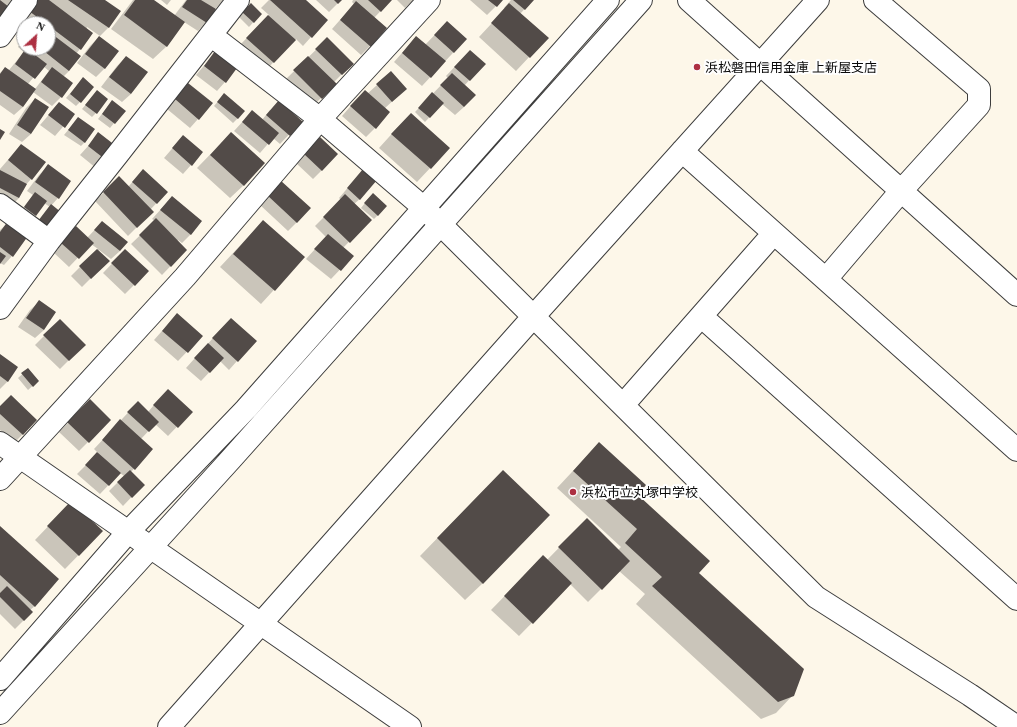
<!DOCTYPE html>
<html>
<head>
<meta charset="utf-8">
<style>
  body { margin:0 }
  #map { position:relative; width:1017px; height:727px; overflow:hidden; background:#fdf7e9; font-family:Georgia,serif }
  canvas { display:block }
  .north { position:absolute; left:16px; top:16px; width:40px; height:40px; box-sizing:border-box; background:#fff; border:1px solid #9d9d9d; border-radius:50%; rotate:26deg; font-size:11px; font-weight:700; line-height:16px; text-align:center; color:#0a0a0a }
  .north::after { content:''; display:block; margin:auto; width:14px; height:18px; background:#ad3042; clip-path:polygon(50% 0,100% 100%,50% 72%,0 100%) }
</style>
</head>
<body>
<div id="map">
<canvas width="1017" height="727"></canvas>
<div class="north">N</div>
</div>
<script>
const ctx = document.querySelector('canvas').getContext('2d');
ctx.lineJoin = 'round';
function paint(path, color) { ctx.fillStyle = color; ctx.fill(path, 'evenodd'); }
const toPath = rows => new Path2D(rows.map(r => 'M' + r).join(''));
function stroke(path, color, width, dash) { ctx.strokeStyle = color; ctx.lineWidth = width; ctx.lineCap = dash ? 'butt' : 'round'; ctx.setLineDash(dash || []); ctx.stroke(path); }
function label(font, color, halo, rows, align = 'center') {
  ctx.font = font + ' Georgia,"Noto Sans JP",serif'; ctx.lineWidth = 4; ctx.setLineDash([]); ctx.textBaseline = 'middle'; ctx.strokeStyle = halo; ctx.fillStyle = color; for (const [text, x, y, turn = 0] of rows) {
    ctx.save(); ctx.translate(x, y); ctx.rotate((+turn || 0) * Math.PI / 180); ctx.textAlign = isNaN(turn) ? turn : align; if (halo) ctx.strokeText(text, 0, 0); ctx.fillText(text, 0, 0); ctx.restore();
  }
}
paint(toPath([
  [0,0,12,0,7,6,0,16],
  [38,0,103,0,109,27,99,37,105,68,96,77,77,63,90,46,100,36,87,27,80,49,76,54,69,71,63,77,61,97,52,106,33,92,23,107,14,115,0,105,0,73,5,68,9,70,24,52,18,47,24,39,24,48,48,48,48,24,26,24,21,20],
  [43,66,49,71,35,89,28,84],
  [133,0,153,0,174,16,186,0,224,0,214,10,206,22,198,31,184,22,167,46,153,59,111,29],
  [161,0,171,0,167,5],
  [269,0,304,0,311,37,303,46,296,39,265,71,238,47,269,15,261,8],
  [316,0,341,0,329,12],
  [353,0,391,0,374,18,370,46,361,55,332,29,354,4,352,2],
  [397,0,413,0,405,8],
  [470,0,502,0,487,15],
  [511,0,533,0,520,14,547,38,516,71,479,37,505,9,504,8],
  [251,5,261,14,249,27,239,17],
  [447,22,466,39,422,86,394,62,416,37,425,45],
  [327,39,352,64,334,82,335,84,312,107,285,80],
  [215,53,225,82,217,91,196,75],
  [126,57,131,94,122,102,101,87,117,66],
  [461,60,484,64,464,86,464,107,455,115,442,104,425,122,415,112,448,78,446,76],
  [79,83,80,102,76,106,66,98],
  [188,84,198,119,190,128,167,109],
  [377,85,397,97,384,109,375,128,366,137,342,116,356,100,367,94],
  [97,91,96,113,92,117,82,109],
  [35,99,31,134,22,142,9,134,26,108],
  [220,99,238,118,233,123,214,106],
  [59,103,74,114,55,136,40,125],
  [108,106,124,111,110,128,98,119],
  [270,110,301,122,280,144,273,138,260,153,234,131,244,120,262,120],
  [78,118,85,142,81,146,64,135],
  [398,127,449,148,417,182,379,148],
  [231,133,244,185,230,198,197,168],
  [99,134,115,146,96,168,80,155],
  [183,136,191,165,183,174,164,158],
  [21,145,31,179,25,186,19,198,10,207,0,202,0,169],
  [311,147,322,170,313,179,296,163],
  [48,166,58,198,50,207,44,203,31,220,20,212,33,195,27,191,39,175],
  [363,170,360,199,354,204,370,220,343,248,353,256,331,279,306,259,326,237,315,226,341,200,339,198],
  [119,178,128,187,135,179,167,192,150,210,152,212,128,236,95,201],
  [272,190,297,222,288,231,259,204],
  [172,197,191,234,182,243,178,240,177,241,186,250,162,275,131,244,155,221,152,219],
  [369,198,378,215,374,219,361,208],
  [263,221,304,257,261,304,220,267],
  [102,222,120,251,111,259,99,250,98,251,108,261,82,287,71,276,98,249,91,244,69,267,53,252,67,237,87,238],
  [8,223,12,256,4,265,0,263,0,230],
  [125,250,148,271,125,294,103,273],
  [39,302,44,330,35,338,18,327,30,310],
  [177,314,202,336,178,361,154,340],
  [60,320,84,345,60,369,35,345],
  [222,328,237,361,229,370,220,361,201,381,186,368],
  [0,356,8,381,0,389],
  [28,369,38,381,28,390,18,378],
  [159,399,191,412,168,436,155,424,141,439,152,449,131,472,143,485,123,506,109,491,124,476,120,473,100,494,77,474,98,453,94,449,138,402,148,412],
  [90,401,110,420,79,451,59,432],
  [0,407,23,434,14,443,0,430],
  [599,443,636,495,793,695,776,713,761,719,636,604,645,594,619,571,588,602,570,584,519,636,491,610,530,570,547,560,587,519,618,550,621,547,557,488],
  [486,488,483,583,465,600,420,556],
  [58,516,102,531,65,569,35,540],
  [0,528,35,606,30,610,32,612,15,629,0,614]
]), '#0003');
paint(toPath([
  [0,0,9,7,0,17],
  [38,0,49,0,93,33,81,50,29,11],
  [68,0,105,0,121,11,109,28],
  [135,0,154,0,185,22,167,47,124,15],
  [187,0,201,0,216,9,207,23,182,7],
  [270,0,306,0,328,20,312,38],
  [334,0,342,0,338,4],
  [368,0,392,0,381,12],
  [488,0,503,0,497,7],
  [513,0,534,0,525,10],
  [356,1,387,28,371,47,340,20],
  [251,3,262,14,254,23,242,12],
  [509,3,549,38,530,58,491,23],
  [268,15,296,40,274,63,246,38],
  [447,21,467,39,454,53,434,35],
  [48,31,81,56,69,71,40,48,48,48],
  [99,36,119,51,105,69,85,54],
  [416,36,446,61,431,78,402,53],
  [327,37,354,64,342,75,315,49],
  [26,48,47,64,35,79,15,64],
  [470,50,486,64,470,81,454,67],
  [215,51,237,68,226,83,204,66],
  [126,56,148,72,131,94,109,77],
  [308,56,337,84,322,99,293,70],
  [5,67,36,89,23,107,0,91,0,74],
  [52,67,73,83,62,98,41,82],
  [391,71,407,89,392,102,376,84],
  [452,73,476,95,464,107,440,85],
  [83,77,94,87,81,103,70,94],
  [188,83,213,103,199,120,175,99],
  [97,90,108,99,97,114,85,105],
  [365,90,390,112,376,129,350,106],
  [432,92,444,103,430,118,418,108],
  [224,93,245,111,238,119,217,102],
  [35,98,49,107,31,134,17,125],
  [112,100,126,111,115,124,102,114],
  [279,100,303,122,290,136,266,115],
  [59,102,75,114,65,128,48,115],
  [252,110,279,133,269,145,242,122],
  [411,113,450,148,431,169,391,134],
  [78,117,95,129,85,143,68,130],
  [0,129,5,132,0,140],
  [98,132,116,146,106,160,88,146],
  [231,132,265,163,244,186,210,155],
  [183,135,203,152,192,166,172,148],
  [320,137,338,154,322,171,304,154],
  [21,144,46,162,32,180,8,160],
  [48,164,71,181,59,199,35,182],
  [143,169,168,192,157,204,132,182],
  [363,169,377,180,360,200,347,188],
  [0,170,27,184,19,198,0,188],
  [119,176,154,212,137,228,103,192],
  [280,180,311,208,297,223,267,195],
  [35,192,47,201,36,216,24,207],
  [373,193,387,206,378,216,364,203],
  [345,194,372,220,350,243,323,217],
  [172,196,202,221,191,235,160,210],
  [51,204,62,213,49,229,38,221],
  [156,218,187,250,171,267,139,235],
  [263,220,305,257,275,291,233,254],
  [8,221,28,236,13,257,0,247,0,232],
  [102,221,128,242,120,251,94,230],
  [76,226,94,243,79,259,61,243],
  [328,234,354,256,341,271,314,249],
  [97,249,110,261,91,279,79,266],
  [125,249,149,271,135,286,111,263],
  [0,252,6,256,0,264],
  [39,300,56,312,44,330,26,318],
  [177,313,203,336,188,353,162,331],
  [231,318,257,341,238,362,212,338],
  [60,319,86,345,69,361,43,335],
  [208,343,224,358,210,373,194,358],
  [0,354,18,367,8,382,0,376],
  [28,368,39,381,33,387,21,373],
  [168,389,193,412,178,428,153,405],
  [11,395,37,420,23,435,0,414,0,406],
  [90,399,111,420,89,443,67,422],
  [138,401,159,422,149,432,127,412],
  [120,419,153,449,135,470,102,440],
  [599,442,646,485,638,495,710,561,699,573,804,669,794,696,778,702,652,586,662,577,625,543,637,529,573,471],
  [97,452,121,473,109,486,85,465],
  [130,470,145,485,132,498,117,482],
  [503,470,550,515,483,584,437,538],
  [71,501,103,531,79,556,47,526],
  [587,518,630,561,602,590,558,547],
  [0,526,59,579,35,607,0,575],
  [543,555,572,583,533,624,504,596],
  [7,586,33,612,24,621,0,597,0,593]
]), '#524b48');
const minor = toPath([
  [689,0,1017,295],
  [0,36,26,0],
  [212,36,320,119,424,208,816,597,970,695,1017,727],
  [682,151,1017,450],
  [0,205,49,241],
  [826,279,901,191,979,105,979,89,875,0],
  [0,308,49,241,118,154,238,0],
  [701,316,1017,599],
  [623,405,774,233],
  [0,443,410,727],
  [0,479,185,277,320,119,429,0],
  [0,679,128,532,246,409,608,0],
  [0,713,231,459,641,0],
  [169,727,533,317,818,0]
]);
stroke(minor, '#3d3d3d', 24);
stroke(minor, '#fff', 22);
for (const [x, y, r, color] of [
  [697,67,4,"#ad3042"],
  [573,492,4,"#ad3042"]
]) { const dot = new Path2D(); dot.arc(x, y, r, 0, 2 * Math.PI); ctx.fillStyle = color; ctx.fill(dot); stroke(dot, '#fff', 1.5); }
label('13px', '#0a0a0a', '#fff', [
  ["浜松磐田信用金庫 上新屋支店",705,67],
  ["浜松市立丸塚中学校",581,492]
], 'left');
</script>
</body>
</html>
